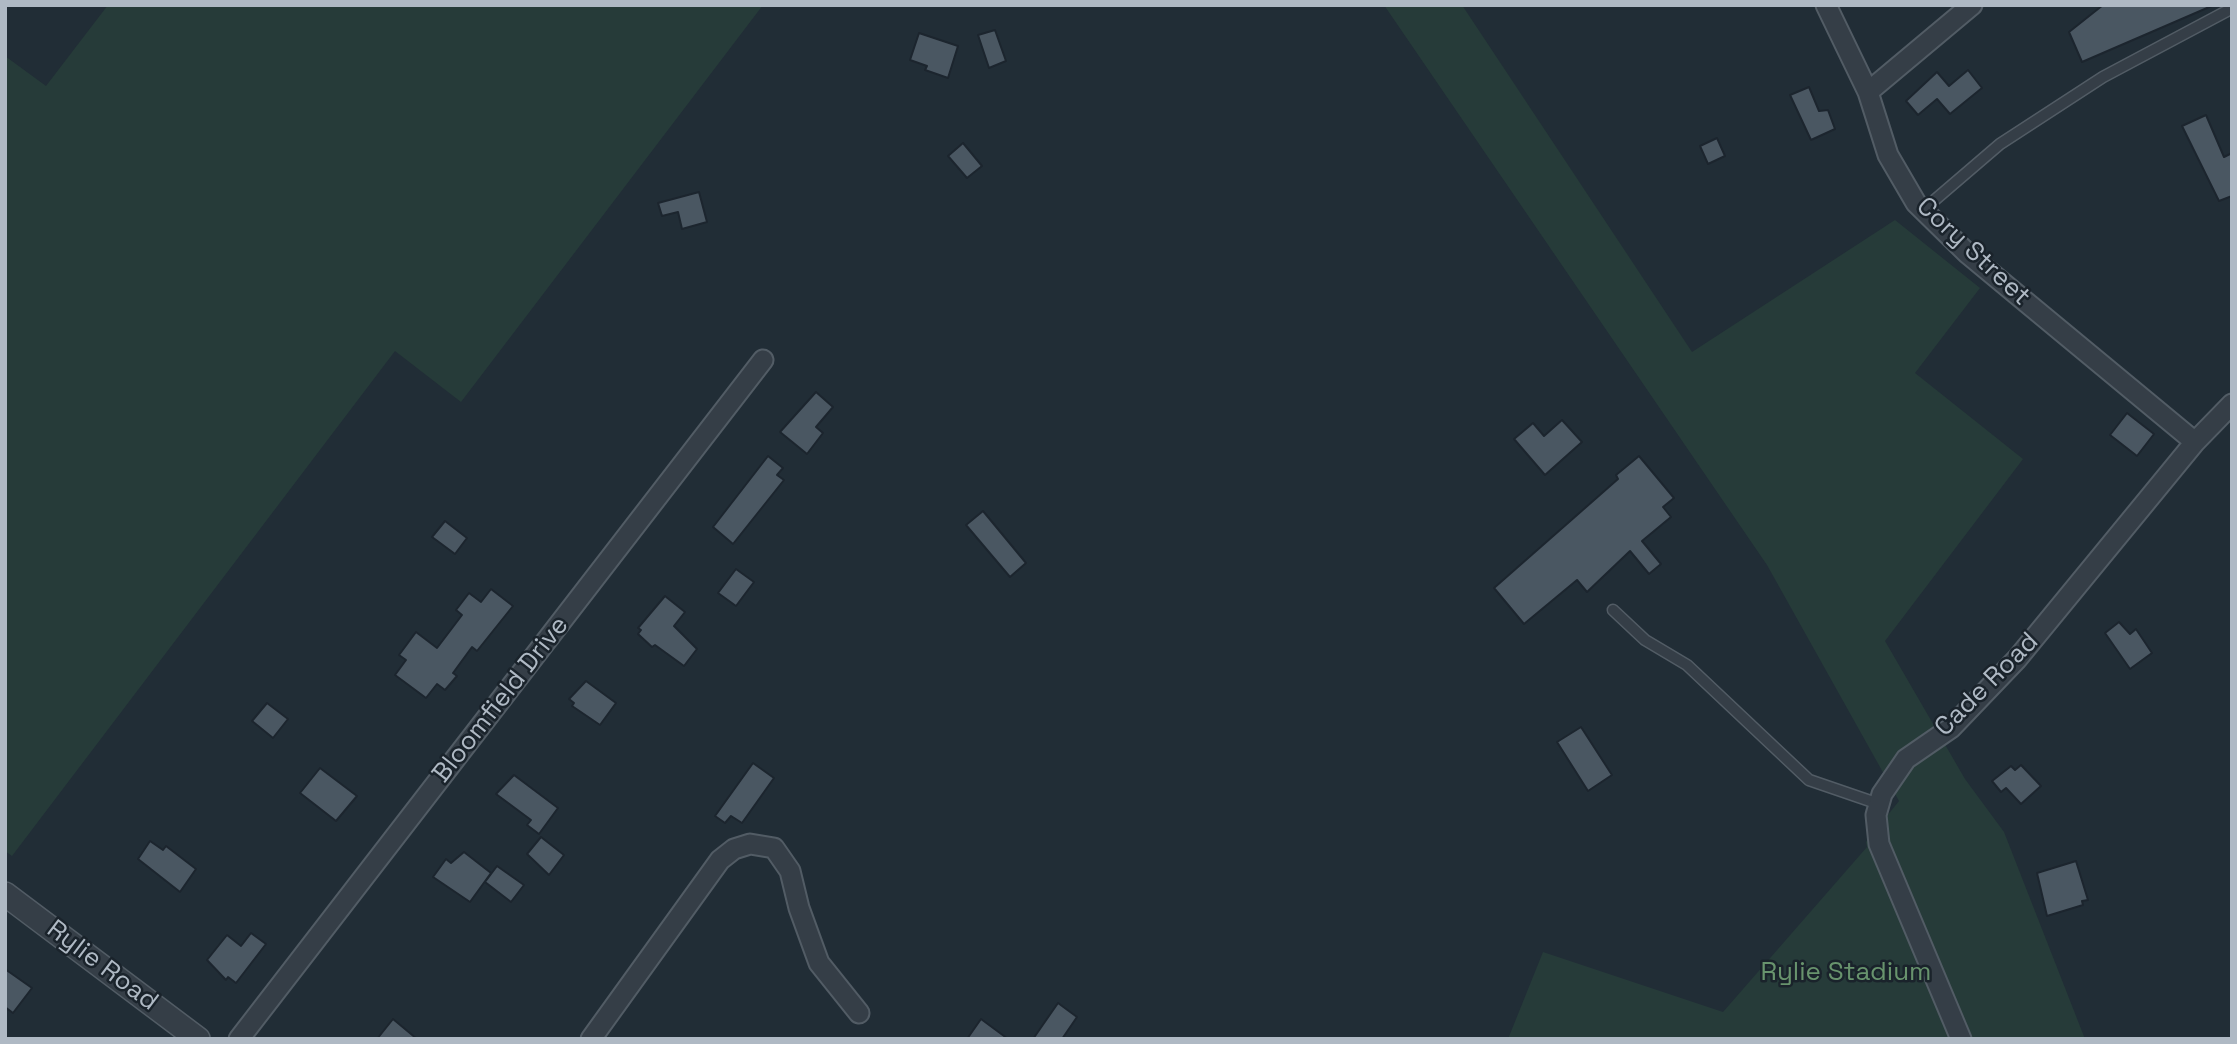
<!DOCTYPE html>
<html>
<head>
<meta charset="utf-8">
<style>
  body { margin:0 }
  #map { position:relative; width:2237px; height:1044px; overflow:hidden; background:#212d36; font-family:"Space Grotesk",sans-serif }
  canvas { display:block }
  .frame { position:absolute; inset:0; border:7px solid #afb9c4; pointer-events:none }
</style>
</head>
<body>
<div id="map">
<canvas width="2237" height="1044"></canvas>
<div class="frame"></div>
</div>
<script>
const ctx = document.querySelector('canvas').getContext('2d');
ctx.lineJoin = 'round';
function paint(path, color) { ctx.fillStyle = color; ctx.fill(path, 'evenodd'); }
const toPath = rows => new Path2D(rows.map(r => 'M' + r).join(''));
function stroke(path, color, width, dash) { ctx.strokeStyle = color; ctx.lineWidth = width; ctx.lineCap = dash ? 'butt' : 'round'; ctx.setLineDash(dash || []); ctx.stroke(path); }
function label(font, color, halo, rows, align = 'center') {
  ctx.font = font + ' "Space Grotesk",sans-serif'; ctx.lineWidth = 5; ctx.setLineDash([]); ctx.textBaseline = 'middle'; ctx.strokeStyle = halo; ctx.fillStyle = color; for (const [text, x, y, turn = 0] of rows) {
    ctx.save(); ctx.translate(x, y); ctx.rotate((+turn || 0) * Math.PI / 180); ctx.textAlign = isNaN(turn) ? turn : align; if (halo) ctx.strokeText(text, 0, 0); ctx.fillText(text, 0, 0); ctx.restore();
  }
}
paint(toPath([
  [108,5,763,5,461,402,395,351,12,856,5,851,5,56,46,86],
  [1384,5,1462,5,1692,352,1895,220,1980,288,1915,373,2023,459,1885,641,1965,779,2004,832,2085,1039,1508,1039,1543,952,1723,1012,1867,847,1866,842,1899,801,1767,565]
]), '#263b39');
const building = toPath([
  [2103,5,2214,5,2082,62,2069,32,2103,5],
  [995,30,1006,61,989,68,978,35,995,30],
  [919,33,958,46,948,78,925,70,927,66,910,60,919,33],
  [1968,70,1982,88,1950,114,1937,99,1918,115,1906,101,1937,72,1949,86,1968,70],
  [1809,87,1819,111,1828,110,1835,129,1811,140,1790,95,1809,87],
  [2206,115,2224,157,2232,153,2232,196,2219,201,2182,126,2206,115],
  [1717,138,1725,156,1708,164,1700,146,1717,138],
  [963,143,982,166,967,178,948,156,963,143],
  [699,192,707,222,682,229,678,212,662,216,658,203,699,192],
  [816,392,833,407,816,427,823,433,807,454,780,432,816,392],
  [2127,413,2154,434,2137,456,2110,435,2127,413],
  [1562,420,1582,442,1545,475,1514,439,1533,423,1544,436,1562,420],
  [768,456,783,468,777,475,784,480,733,544,713,527,768,456],
  [1639,456,1674,498,1663,507,1671,517,1642,541,1661,564,1649,574,1630,551,1587,592,1577,580,1524,624,1494,588,1618,479,1616,475,1639,456],
  [983,511,1026,563,1010,577,966,525,983,511],
  [445,521,467,538,455,554,432,537,445,521],
  [736,569,754,582,736,606,718,593,736,569],
  [491,589,513,606,477,651,472,647,453,673,457,676,445,690,437,684,426,698,395,675,406,660,399,655,416,632,437,648,462,615,456,610,469,593,481,602,491,589],
  [665,596,685,612,674,626,697,649,684,666,655,645,652,647,638,634,641,630,638,628,665,596],
  [2119,622,2130,634,2136,629,2152,653,2130,669,2105,633,2119,622],
  [586,681,616,703,600,725,572,706,574,703,569,699,586,681],
  [267,703,288,719,273,738,252,721,267,703],
  [1581,727,1612,775,1588,791,1557,742,1581,727],
  [753,763,774,778,742,823,731,816,725,823,715,816,753,763],
  [2021,765,2041,786,2021,804,2006,788,2001,792,1992,781,2011,766,2015,770,2021,765],
  [320,768,357,796,336,821,300,793,320,768],
  [514,775,558,808,539,834,527,825,531,820,496,794,514,775],
  [541,837,564,855,549,875,527,854,541,837],
  [150,841,163,850,166,846,196,869,180,892,138,859,150,841],
  [464,852,491,873,470,902,433,877,446,859,451,863,464,852],
  [2076,861,2088,900,2082,901,2083,905,2047,916,2037,873,2076,861],
  [497,866,524,885,511,902,485,882,497,866],
  [251,933,266,944,236,983,228,977,226,980,207,960,227,935,241,946,251,933],
  [5,969,32,988,13,1013,5,1007,5,969],
  [1058,1003,1077,1017,1062,1039,1033,1039,1058,1003],
  [393,1019,417,1039,377,1039,393,1019],
  [981,1019,1008,1039,967,1039,981,1019]
]);
paint(building, '#4a5762');
stroke(building, '#1c252e', 2);
const service = toPath([
  [1923,210,2000,144,2103,77,2227,11],
  [1613,610,1645,640,1687,665,1809,780,1879,804]
]);
const minor = toPath([
  [1826,5,1868,92,1888,155,1916,203,1968,254,2195,442],
  [1868,92,1972,5],
  [239,1039,763,360],
  [591,1039,720,860,734,849,750,844,774,848,790,871,799,908,819,963,859,1013],
  [1961,1039,1879,844,1876,815,1882,794,1906,759,1951,728,2017,659,2195,442,2232,404]
]);
const tertiary = toPath([
  [5,894,198,1039]
]);
stroke(service, '#525c65', 13);
stroke(minor, '#525c65', 23);
stroke(tertiary, '#525c65', 26);
stroke(service, '#353e47', 10);
stroke(minor, '#353e47', 19);
stroke(tertiary, '#353e47', 23);
label('26px', '#afb9c4', '#1a232b', [
  ["Cory Street",1973,252,43],
  ["Cade Road",1987,685,-45],
  ["Bloomfield Drive",501,700,-52],
  ["Rylie Road",102,966,37]
]);
label('26px', '#68936d', '#1a232b', [
  ["Rylie Stadium",1846,973]
]);
</script>
</body>
</html>
